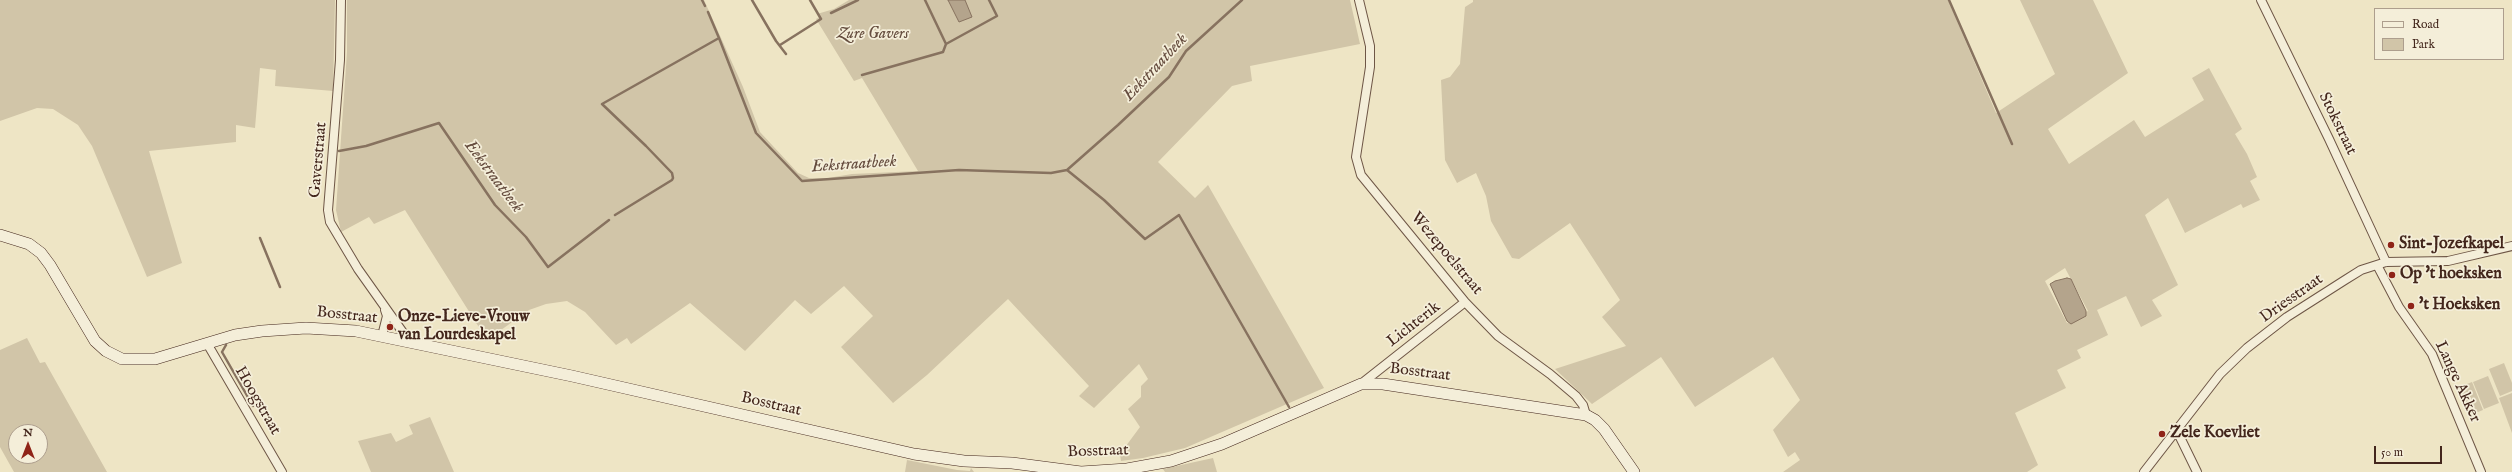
<!DOCTYPE html>
<html>
<head>
<meta charset="utf-8">
<style>
  body { margin:0 }
  #map { position:relative; width:2512px; height:472px; overflow:hidden; background:#eee5c5; font-family:"IM FELL English",serif }
  canvas { display:block }
  .legend { position:absolute; left:2374px; top:8px; width:130px; height:52px; box-sizing:border-box; background:#f4eed9; border:1px solid #ad9e8d; margin:0; padding:5px 7px; list-style:none; font-size:12px; color:#43261c }
  .legend li { display:flex; align-items:center; gap:8px; height:20px }
  .legend b { width:20px; border:1px solid #ad9e8d }
  .north { position:absolute; left:8px; top:424px; width:40px; height:40px; box-sizing:border-box; background:#f4eed9; border:1px solid #ad9e8d; border-radius:50%; rotate:0deg; font-size:11px; font-weight:700; line-height:16px; text-align:center; color:#43261c }
  .north::after { content:''; display:block; margin:auto; width:14px; height:18px; background:#8f2418; clip-path:polygon(50% 0,100% 100%,50% 72%,0 100%) }
  .scale { position:absolute; left:2374px; top:446px; width:68px; height:18px; box-sizing:border-box; border:2px solid #43261c; border-top:0; padding-left:5px; font-size:12px; line-height:14px; white-space:nowrap; color:#43261c; -webkit-text-stroke:3px #f4eed9; paint-order:stroke }
</style>
</head>
<body>
<div id="map">
<canvas width="2512" height="472"></canvas>
<ul class="legend">
<li><b style="height:5px;background:#f4eed9"></b>Road</li>
<li><b style="height:11px;background:#d1c5a8"></b>Park</li>
</ul>
<div class="north">N</div>
<div class="scale">50 m</div>
</div>
<script>
const ctx = document.querySelector('canvas').getContext('2d');
ctx.lineJoin = 'round';
function paint(path, color) { ctx.fillStyle = color; ctx.fill(path, 'evenodd'); }
const toPath = rows => new Path2D(rows.map(r => 'M' + r).join(''));
function stroke(path, color, width, dash) { ctx.strokeStyle = color; ctx.lineWidth = width; ctx.lineCap = dash ? 'butt' : 'round'; ctx.setLineDash(dash || []); ctx.stroke(path); }
function label(font, color, halo, rows, align = 'center') {
  ctx.font = font + ' "IM FELL English",serif'; ctx.lineWidth = 3.5; ctx.setLineDash([]); ctx.textBaseline = 'middle'; ctx.strokeStyle = halo; ctx.fillStyle = color; for (const [text, x, y, turn = 0] of rows) {
    ctx.save(); ctx.translate(x, y); ctx.rotate((+turn || 0) * Math.PI / 180); ctx.textAlign = isNaN(turn) ? turn : align; if (halo) ctx.strokeText(text, 0, 0); ctx.fillText(text, 0, 0); ctx.restore();
  }
}
paint(toPath([
  [0,0,335,0,333,91,275,86,276,70,260,68,255,128,236,125,236,142,149,151,182,263,147,277,92,146,78,125,53,109,37,108,0,121],
  [347,0,704,0,743,87,760,132,798,173,809,178,828,178,852,174,918,171,862,78,854,81,816,19,820,17,817,14,834,9,849,0,1350,0,1360,44,1250,66,1252,81,1232,86,1158,162,1195,198,1208,185,1324,388,1185,448,1143,458,1121,461,1120,454,1140,427,1128,409,1141,397,1141,386,1148,379,1139,364,1094,408,1079,396,1089,386,1008,299,927,375,893,403,841,347,873,316,844,286,811,314,795,300,745,351,690,303,631,344,627,338,616,345,585,312,567,301,546,304,529,310,487,340,405,210,374,224,369,217,341,232,336,210,347,52],
  [1473,0,1948,0,1996,113,2055,74,2020,0,2093,0,2128,73,2048,129,2069,164,2134,120,2145,137,2204,100,2192,78,2209,68,2242,129,2235,134,2247,154,2257,177,2250,181,2260,200,2243,208,2241,204,2185,233,2168,198,2145,215,2178,285,2152,300,2162,316,2141,327,2126,296,2097,310,2108,335,2077,350,2081,358,2057,370,2066,388,2015,413,2038,465,2027,472,1783,472,1800,460,1795,452,1788,457,1773,430,1800,400,1773,357,1695,407,1661,357,1592,404,1555,369,1626,346,1602,317,1620,300,1570,223,1519,259,1512,258,1491,221,1486,196,1476,173,1457,183,1445,160,1441,80,1450,77,1460,64,1465,7,1473,2],
  [2065,268,2088,311,2067,323,2045,281],
  [27,338,40,363,45,362,107,472,14,472,0,447,0,350],
  [16,432,40,432,40,456,16,456],
  [2504,363,2512,383,2512,391,2500,396,2489,369],
  [2488,376,2499,403,2484,409,2473,382],
  [2472,382,2483,410,2468,416,2457,388],
  [2512,393,2512,433,2499,398],
  [430,417,454,472,371,472,358,441,391,433,396,442,413,434,409,425],
  [1213,458,1217,472,1165,472,1163,469],
  [907,460,957,470,970,471,971,468,974,472,905,472]
]), '#d1c5a8');
const water = toPath([
  [948,0,965,0,972,17,959,22,948,0],
  [2067,278,2071,279,2086,311,2086,316,2071,324,2067,321,2050,284,2055,281,2067,278]
]);
paint(water, '#b4a48c');
stroke(water, '#87725f', 1);
stroke(toPath([
  [702,0,705,6],
  [752,0,776,41,786,54],
  [925,0,946,44,997,16,989,0],
  [1949,0,2012,144],
  [708,12,719,38],
  [831,13,858,0],
  [780,45,821,19,810,0],
  [862,75,943,52,946,44],
  [339,151,366,146,439,123,495,205,526,237,548,267,609,220],
  [1067,170,1104,200,1145,239,1179,215,1289,407],
  [615,215,672,180,673,178,672,173,646,146,602,104,719,38,756,133,802,181,959,170,1051,173,1067,170,1118,125,1169,77,1186,51,1242,0],
  [260,238,280,287],
  [226,345,222,352,253,406]
]), '#87725f', 2.5);
const street = toPath([
  [341,0,340,60,328,210,330,222,358,269,409,341],
  [1359,0,1370,46,1370,67,1356,157,1361,175,1465,302,1498,336,1550,374,1576,396,1583,405,1586,415],
  [2261,0,2329,139,2386,262],
  [2377,265,2399,307,2432,354,2481,472],
  [382,336,387,316,385,310],
  [208,345,282,472],
  [1361,384,1465,302],
  [2177,431,2197,472],
  [2144,472,2220,374,2247,348,2287,317,2345,280,2361,270,2386,262,2448,261,2512,246]
]);
const secondary = toPath([
  [0,235,29,244,41,253,50,265,95,341,106,351,122,359,155,359,235,335,262,331,306,328,356,331,572,376,914,454,964,461,1012,463,1081,472,1127,469,1171,461,1222,444,1361,384,1383,384,1586,415,1595,420,1604,429,1634,472]
]);
stroke(street, '#6e5646', 10);
stroke(secondary, '#43261c', 12);
stroke(street, '#f4eed9', 8);
stroke(secondary, '#f4eed9', 11);
for (const [x, y, r, color] of [
  [2391,245,4,"#8f2418"],
  [2392,275,4,"#8f2418"],
  [2411,306,4,"#8f2418"],
  [390,327,4,"#8f2418"],
  [2162,434,4,"#8f2418"]
]) { const dot = new Path2D(); dot.arc(x, y, r, 0, 2 * Math.PI); ctx.fillStyle = color; ctx.fill(dot); stroke(dot, '#f4eed9', 1.5); }
label('italic 16px', '#664e3f', '#f4eed9', [
  ["Zure Gavers",873,35]
]);
label('16px', '#43261c', '#f4eed9', [
  ["Stokstraat",2337,124,64],
  ["Gaverstraat",319,160,-85],
  ["Wezepoelstraat",1446,254,50],
  ["Driesstraat",2292,299,-35],
  ["Bosstraat",347,316,6],
  ["Lichterik",1414,325,-38],
  ["Bosstraat",1420,373,7],
  ["Lange Akker",2457,382,65],
  ["Hoogstraat",257,401,60],
  ["Bosstraat",771,405,13],
  ["Bosstraat",1098,452,-2]
]);
label('bold 16px', '#43261c', '#f4eed9', [
  ["Sint-Jozefkapel",2399,245],
  ["Op 't hoeksken",2400,275],
  ["'t Hoeksken",2419,306],
  ["Onze-Lieve-Vrouw",398,318],
  ["van Lourdeskapel",398,336],
  ["Zele Koevliet",2170,434]
], 'left');
label('italic 17px', '#654c3e', '#f4eed9', [
  ["Eekstraatbeek",1156,68,-47],
  ["Eekstraatbeek",854,165,-4],
  ["Eekstraatbeek",493,177,53]
]);
</script>
</body>
</html>
